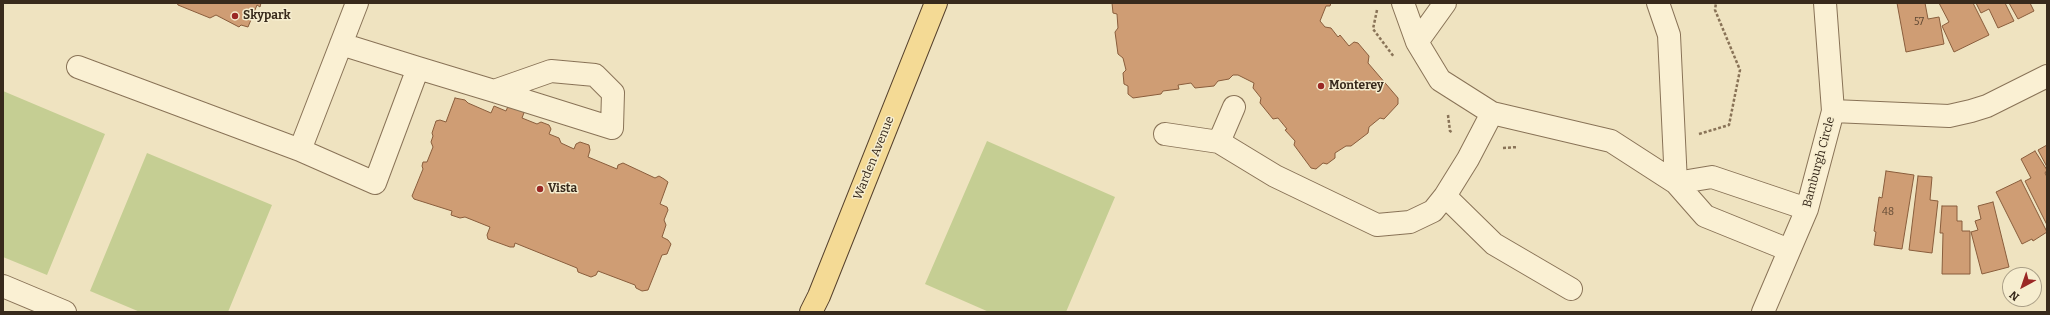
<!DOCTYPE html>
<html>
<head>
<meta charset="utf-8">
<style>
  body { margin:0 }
  #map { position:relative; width:2050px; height:315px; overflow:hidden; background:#efe3c0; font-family:Bitter,serif }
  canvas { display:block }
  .frame { position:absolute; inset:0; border:4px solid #382a1c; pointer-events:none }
  .north { position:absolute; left:2002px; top:267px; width:40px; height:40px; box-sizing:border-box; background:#f6edcf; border:1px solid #aa9f87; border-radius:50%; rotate:220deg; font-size:11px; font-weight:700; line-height:16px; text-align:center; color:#382a1c }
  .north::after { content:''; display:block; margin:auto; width:14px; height:18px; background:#9a2825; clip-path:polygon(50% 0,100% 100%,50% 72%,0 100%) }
</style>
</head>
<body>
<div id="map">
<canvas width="2050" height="315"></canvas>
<div class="frame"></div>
<div class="north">N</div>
</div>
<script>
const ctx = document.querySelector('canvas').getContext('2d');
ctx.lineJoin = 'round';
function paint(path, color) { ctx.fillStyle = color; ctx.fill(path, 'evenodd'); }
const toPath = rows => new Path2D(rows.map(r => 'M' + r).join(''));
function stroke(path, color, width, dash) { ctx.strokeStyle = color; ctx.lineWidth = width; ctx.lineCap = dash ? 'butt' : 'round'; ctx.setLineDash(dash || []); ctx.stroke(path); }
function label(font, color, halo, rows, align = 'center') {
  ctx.font = font + ' Bitter,serif'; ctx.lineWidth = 3; ctx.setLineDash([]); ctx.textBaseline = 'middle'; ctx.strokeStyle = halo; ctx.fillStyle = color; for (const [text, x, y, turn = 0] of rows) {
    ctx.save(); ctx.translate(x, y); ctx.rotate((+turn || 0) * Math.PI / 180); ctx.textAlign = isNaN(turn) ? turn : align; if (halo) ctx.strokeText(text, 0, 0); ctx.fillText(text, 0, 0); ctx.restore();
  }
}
paint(toPath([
  [3,91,105,134,47,275,3,257],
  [987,141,1115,197,1066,312,989,312,925,284],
  [147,153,272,205,228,312,140,312,90,291]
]), '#c5ce93');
const building = toPath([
  [177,3,261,3,260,7,257,5,248,27,241,25,239,27,216,15,210,18,178,5,177,3],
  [1112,3,1331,3,1330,6,1326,6,1320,21,1325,27,1331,28,1338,37,1340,35,1349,46,1354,42,1358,43,1369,56,1368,63,1398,98,1398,104,1384,119,1380,118,1369,127,1368,133,1351,146,1346,146,1335,153,1335,158,1327,164,1323,163,1316,169,1311,168,1294,145,1295,141,1285,130,1287,129,1278,118,1273,119,1260,103,1261,98,1253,88,1254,83,1238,75,1233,75,1229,79,1218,81,1214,86,1195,88,1191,83,1178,85,1179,89,1163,91,1161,94,1133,98,1128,94,1128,86,1124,84,1123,73,1126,70,1123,58,1118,54,1115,32,1118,28,1117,14,1113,13,1112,3],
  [1897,3,1925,3,1928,19,1939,17,1944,44,1906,52,1897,3],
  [1939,3,1973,3,1989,35,1954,52,1942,26,1949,22,1939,3],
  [1976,3,2005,3,2014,21,1998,28,1989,9,1981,13,1976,3],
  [2009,3,2030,3,2034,11,2018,19,2009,3],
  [455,98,465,100,468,103,491,113,494,106,506,111,509,104,525,110,522,118,537,124,541,122,549,125,551,129,549,134,559,138,561,143,574,149,576,144,580,142,589,145,590,150,588,157,617,169,618,165,623,163,655,178,659,176,664,179,668,182,660,204,667,207,668,210,664,220,666,225,662,237,668,240,671,244,667,254,662,255,648,290,642,291,636,288,635,285,598,271,596,275,591,277,578,272,577,268,515,243,514,247,510,247,488,239,487,235,490,227,465,217,460,218,451,215,452,211,414,199,412,196,423,169,422,166,423,162,427,162,433,147,431,142,433,136,432,133,436,121,440,120,446,122,455,98],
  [2047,145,2047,167,2038,150,2047,145],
  [2035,151,2047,170,2045,173,2047,177,2047,225,2025,181,2031,178,2021,159,2035,151],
  [1886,171,1914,175,1902,249,1874,245,1876,232,1874,231,1879,197,1882,198,1886,171],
  [1918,176,1932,177,1930,200,1938,201,1932,253,1909,250,1918,176],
  [2021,180,2047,232,2033,241,2032,239,2022,244,1996,192,2021,180],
  [1993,202,2009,267,1982,274,1971,232,1978,230,1975,221,1981,219,1978,206,1993,202],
  [1942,206,1957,206,1957,221,1962,221,1962,231,1970,231,1970,274,1942,274,1943,233,1940,233,1942,206]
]);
paint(building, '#cf9d74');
stroke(building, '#895d3c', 1);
const minor = toPath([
  [1403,3,1417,42],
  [1445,3,1417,42,1440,80,1492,113,1611,141,1676,183,1669,35,1658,3],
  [341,44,418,68,494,91,612,128,613,93,595,75,551,71,494,91],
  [78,67,300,150,375,183,418,68],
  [1833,111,1949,116,1971,111,1987,106,2047,76],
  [1492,113,1468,159,1445,196,1494,244,1571,289],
  [1165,134,1219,142,1234,107],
  [1219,142,1275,176,1377,225,1410,222,1433,211,1445,196],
  [300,150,357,3],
  [1676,183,1712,177,1807,209],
  [1676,183,1705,216,1789,250],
  [3,286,65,312],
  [1763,312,1807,209,1833,111,1825,3]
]);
const major = toPath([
  [811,312,819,296,936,3]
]);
stroke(minor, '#897357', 24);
stroke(major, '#56412c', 24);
stroke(toPath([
  [1377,10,1373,29,1394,57],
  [1448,115,1450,131,1453,133],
  [1699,134,1729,125,1740,70,1715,10,1716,3],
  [1503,148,1518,147]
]), '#897357', 2.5, [3, 2]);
stroke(minor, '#faf0d3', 22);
stroke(major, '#f4da95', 22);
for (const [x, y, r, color] of [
  [235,16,4,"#9a2825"],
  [1321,86,4,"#9a2825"],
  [540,189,4,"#9a2825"]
]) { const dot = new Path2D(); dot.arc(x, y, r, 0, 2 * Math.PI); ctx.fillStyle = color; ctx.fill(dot); stroke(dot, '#f6edcf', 1.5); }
label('10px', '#5e4732', null, [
  ["57",1919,22],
  ["48",1888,212]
]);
label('bold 12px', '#382a1c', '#f6edcf', [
  ["Skypark",243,16],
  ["Monterey",1329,86],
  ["Vista",548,189]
], 'left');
label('12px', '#382a1c', '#f6edcf', [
  ["Warden Avenue",874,158,-68],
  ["Bamburgh Circle",1819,162,-75]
]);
</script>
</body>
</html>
